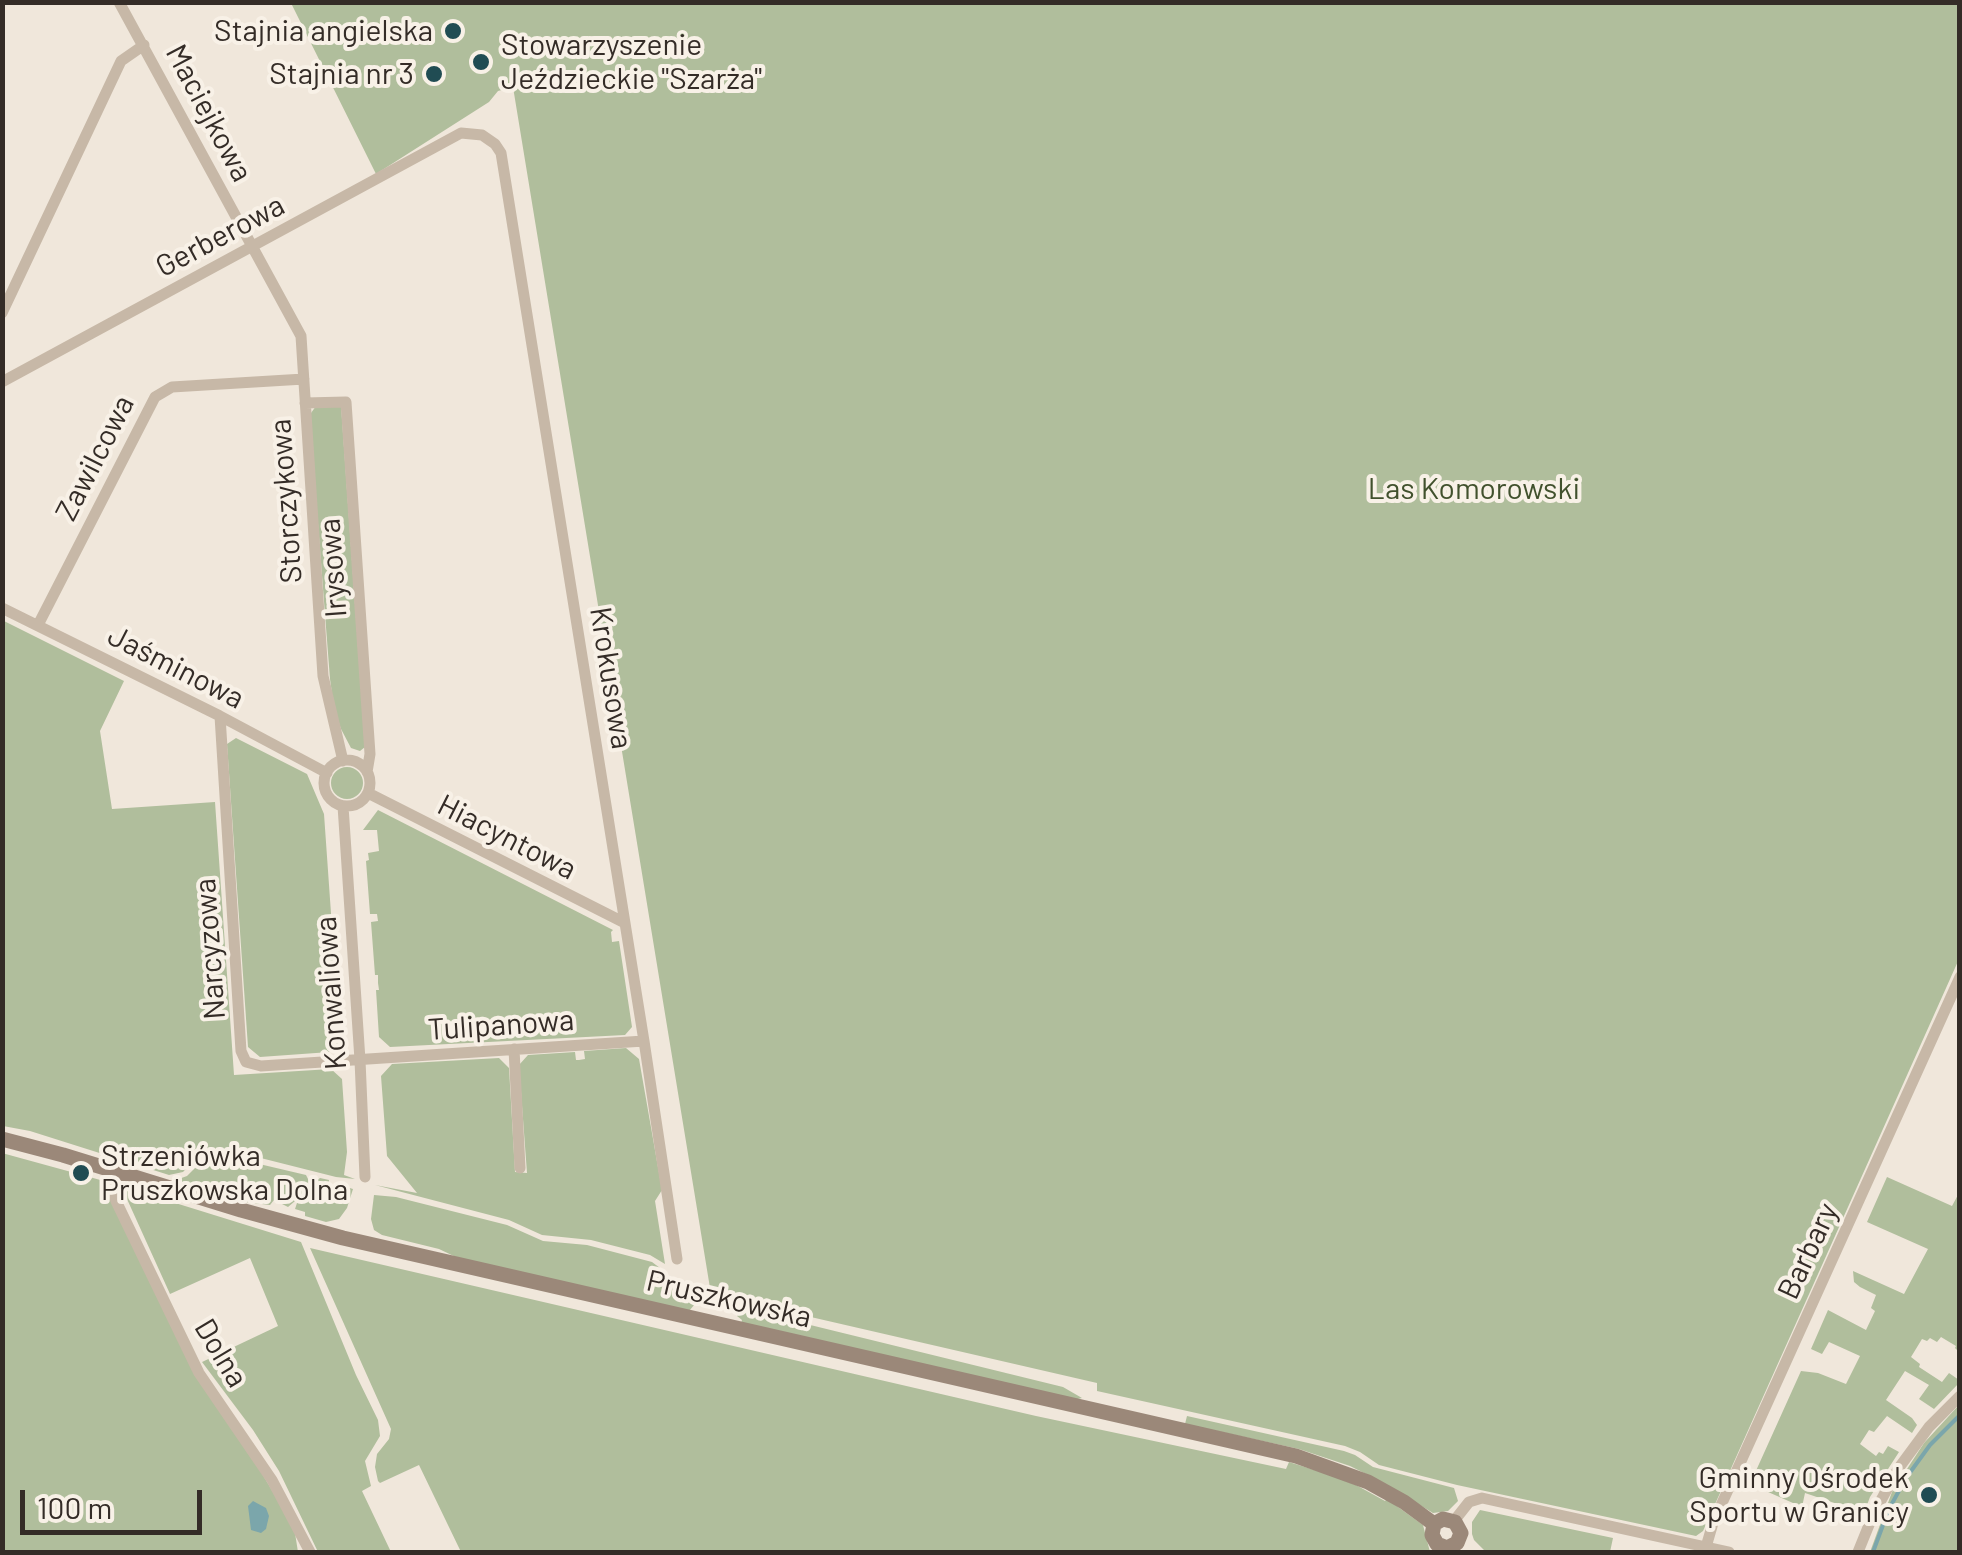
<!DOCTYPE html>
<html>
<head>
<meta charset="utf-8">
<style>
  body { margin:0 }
  #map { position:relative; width:1962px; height:1555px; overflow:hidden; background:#f0e7db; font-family:Barlow,sans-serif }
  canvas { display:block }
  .frame { position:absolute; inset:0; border:5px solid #342c27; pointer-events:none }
  .scale { position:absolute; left:20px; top:1490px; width:182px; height:45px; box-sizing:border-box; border:5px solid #342c27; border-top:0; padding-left:12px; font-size:30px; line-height:35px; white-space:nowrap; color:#342c27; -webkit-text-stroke:8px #f8f1e7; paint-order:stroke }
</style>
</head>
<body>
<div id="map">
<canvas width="1962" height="1555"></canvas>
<div class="frame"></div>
<div class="scale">100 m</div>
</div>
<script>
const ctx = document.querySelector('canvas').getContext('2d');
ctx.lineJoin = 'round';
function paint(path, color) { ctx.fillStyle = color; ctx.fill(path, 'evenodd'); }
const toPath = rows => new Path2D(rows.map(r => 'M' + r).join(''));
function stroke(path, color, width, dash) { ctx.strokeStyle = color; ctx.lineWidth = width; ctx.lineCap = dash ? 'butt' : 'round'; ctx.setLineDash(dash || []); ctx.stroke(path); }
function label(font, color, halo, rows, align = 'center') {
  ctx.font = font + ' Barlow,sans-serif'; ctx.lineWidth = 8; ctx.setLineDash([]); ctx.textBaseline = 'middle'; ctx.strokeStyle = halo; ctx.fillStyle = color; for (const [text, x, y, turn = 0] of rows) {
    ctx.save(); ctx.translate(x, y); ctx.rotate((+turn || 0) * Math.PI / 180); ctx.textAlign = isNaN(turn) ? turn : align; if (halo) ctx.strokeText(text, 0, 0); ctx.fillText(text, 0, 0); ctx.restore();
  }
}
paint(toPath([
  [291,3,1959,3,1959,959,1703,1531,1696,1536,1457,1485,1379,1465,1360,1452,1345,1446,1097,1391,1097,1383,711,1294,513,87,498,91,489,102,376,174],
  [341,405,365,747,360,751,351,748,341,729,334,708,330,679,310,420,311,413,316,406],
  [2,620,124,681,100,731,112,809,215,802,234,1075,331,1069,342,1079,347,1152,344,1175,355,1179,336,1177,225,1149,206,1152,197,1157,183,1172,169,1175,30,1131,3,1126],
  [236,738,307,774,324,814,340,1041,330,1052,260,1057,248,1047,227,744],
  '331 783a16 16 0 1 1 32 0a16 16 0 1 1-32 0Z',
  [378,810,613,930,611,932,612,942,619,941,632,1027,625,1035,390,1047,379,1037,376,990,379,990,378,983,378,975,375,975,371,922,378,921,377,914,370,914,366,861,369,860,368,853,379,851,377,830,363,830],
  [626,1048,639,1059,662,1190,655,1201,665,1264,650,1255,591,1240,542,1235,509,1220,375,1185,417,1193,387,1156,381,1076,392,1064,499,1058,509,1068,515,1172,527,1173,519,1065,528,1055,575,1052,576,1060,579,1060,585,1059,584,1051],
  [2,1153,104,1181,161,1304,276,1497,295,1533,298,1552,3,1552],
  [221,1155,306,1175,309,1181,315,1182,320,1178,329,1180,329,1183,301,1196,288,1207,274,1200,270,1205,237,1201,176,1180,187,1176,204,1159],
  [1887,1177,1952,1206,1959,1193,1959,1352,1955,1348,1956,1346,1941,1337,1937,1342,1930,1338,1927,1341,1922,1339,1911,1357,1920,1364,1919,1367,1942,1382,1949,1373,1959,1380,1959,1383,1934,1409,1919,1399,1929,1385,1905,1371,1886,1400,1912,1418,1917,1425,1912,1433,1887,1416,1874,1432,1869,1430,1860,1444,1876,1456,1879,1452,1883,1454,1888,1446,1899,1452,1870,1497,1864,1513,1805,1493,1802,1507,1750,1484,1801,1371,1818,1373,1846,1384,1860,1356,1829,1342,1822,1354,1811,1349,1828,1310,1866,1330,1875,1311,1871,1308,1876,1295,1860,1287,1854,1282,1853,1271,1904,1294,1928,1249,1867,1222],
  [336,1184,353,1189,347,1208,339,1219,326,1222,305,1216,305,1212,295,1209,297,1203,307,1196],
  [122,1188,127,1188,301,1242,356,1375,378,1420,380,1436,365,1461,371,1486,362,1491,391,1552,318,1552,279,1471,253,1430,202,1362,278,1326,250,1258,170,1294],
  [374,1195,396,1197,507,1225,543,1241,587,1245,652,1262,664,1271,675,1294,683,1300,695,1304,689,1311,460,1259,439,1249,382,1235,374,1230,371,1219],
  [310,1248,1036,1416,1286,1469,1289,1462,1327,1474,1356,1485,1385,1501,1387,1499,1423,1525,1430,1552,461,1552,419,1465,380,1483,378,1481,375,1467,377,1454,389,1439,391,1429],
  [741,1308,1063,1387,1082,1398,1065,1402,741,1324,742,1320,737,1316],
  [1959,1405,1959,1552,1870,1552,1892,1492,1924,1443],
  [1187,1416,1344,1451,1355,1455,1373,1467,1454,1488,1458,1501,1448,1511,1433,1513,1382,1482,1350,1466,1299,1449,1185,1424],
  [1480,1510,1613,1538,1610,1552,1486,1552,1474,1540,1472,1534,1472,1522]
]), '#b0be9c');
paint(toPath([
  [253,1501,266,1508,269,1516,266,1529,261,1533,251,1530,248,1506]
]), '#7ba6ab');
stroke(toPath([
  [1873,1552,1889,1509,1906,1478,1930,1445,1960,1415]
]), '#7ba6ab', 4);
stroke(toPath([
  [119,2,301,336,323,676,343,761],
  [2,313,121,61,144,45],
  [2,382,461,133,482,135,495,144,501,153,644,1041,677,1259],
  [305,403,346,402,370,754,367,772],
  [2,608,220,716,327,773],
  [38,625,155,397,172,387,304,379],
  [220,716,241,1051,246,1062,261,1066,644,1041],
  '324 783a23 23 0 1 1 46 0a23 23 0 1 1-46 0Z',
  [368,793,625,923],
  [343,806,360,1060,365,1177],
  [514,1049,520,1168],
  [112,1169,111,1184,116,1201,199,1373,272,1480,310,1552],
  [1454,1521,1469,1502,1482,1498,1729,1552],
  [1706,1547,1713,1523,1960,977],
  [1858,1552,1873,1515,1898,1469,1929,1427,1960,1396]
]), '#c7b8a7', 11);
stroke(toPath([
  [2,1139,63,1155,241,1210,343,1238,1296,1456,1368,1482,1404,1502,1434,1524],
  [1434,1524,1443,1519,1455,1522,1461,1533,1457,1543],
  [1434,1524,1432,1535,1437,1544,1447,1548,1457,1543]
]), '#9b8879', 15);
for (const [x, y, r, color] of [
  [453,31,10,"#204c53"],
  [481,62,10,"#204c53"],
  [434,74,10,"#204c53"],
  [81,1173,10,"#204c53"],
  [1929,1495,10,"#204c53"]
]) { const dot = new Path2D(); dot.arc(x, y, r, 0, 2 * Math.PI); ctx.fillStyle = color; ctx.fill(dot); stroke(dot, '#f8f1e7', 4); }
label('30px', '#342c27', '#f8f1e7', [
  ["Stajnia angielska",433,31],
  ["Stowarzyszenie",501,45,"left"],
  ["Jeździeckie \"Szarża\"",501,79,"left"],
  ["Stajnia nr 3",414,74],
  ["Strzeniówka",101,1156,"left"],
  ["Pruszkowska Dolna",101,1190,"left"],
  ["Gminny Ośrodek",1909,1478],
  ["Sportu w Granicy",1909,1512]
], 'right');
label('30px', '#342c27', '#f8f1e7', [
  ["Maciejkowa",209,113,62],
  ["Gerberowa",220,236,-28],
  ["Zawilcowa",95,458,-63],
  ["Storczykowa",286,501,-94],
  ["Irysowa",333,568,-94],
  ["Jaśminowa",176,667,27],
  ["Krokusowa",611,678,81],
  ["Hiacyntowa",507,837,27],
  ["Narcyzowa",210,949,-94],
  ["Konwaliowa",331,993,-94],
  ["Tulipanowa",501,1025,-4],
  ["Barbary",1808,1251,-65],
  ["Pruszkowska",729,1299,13],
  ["Dolna",221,1353,59]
]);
label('30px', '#41512d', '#f8f1e7', [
  ["Las Komorowski",1474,489]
]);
</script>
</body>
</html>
